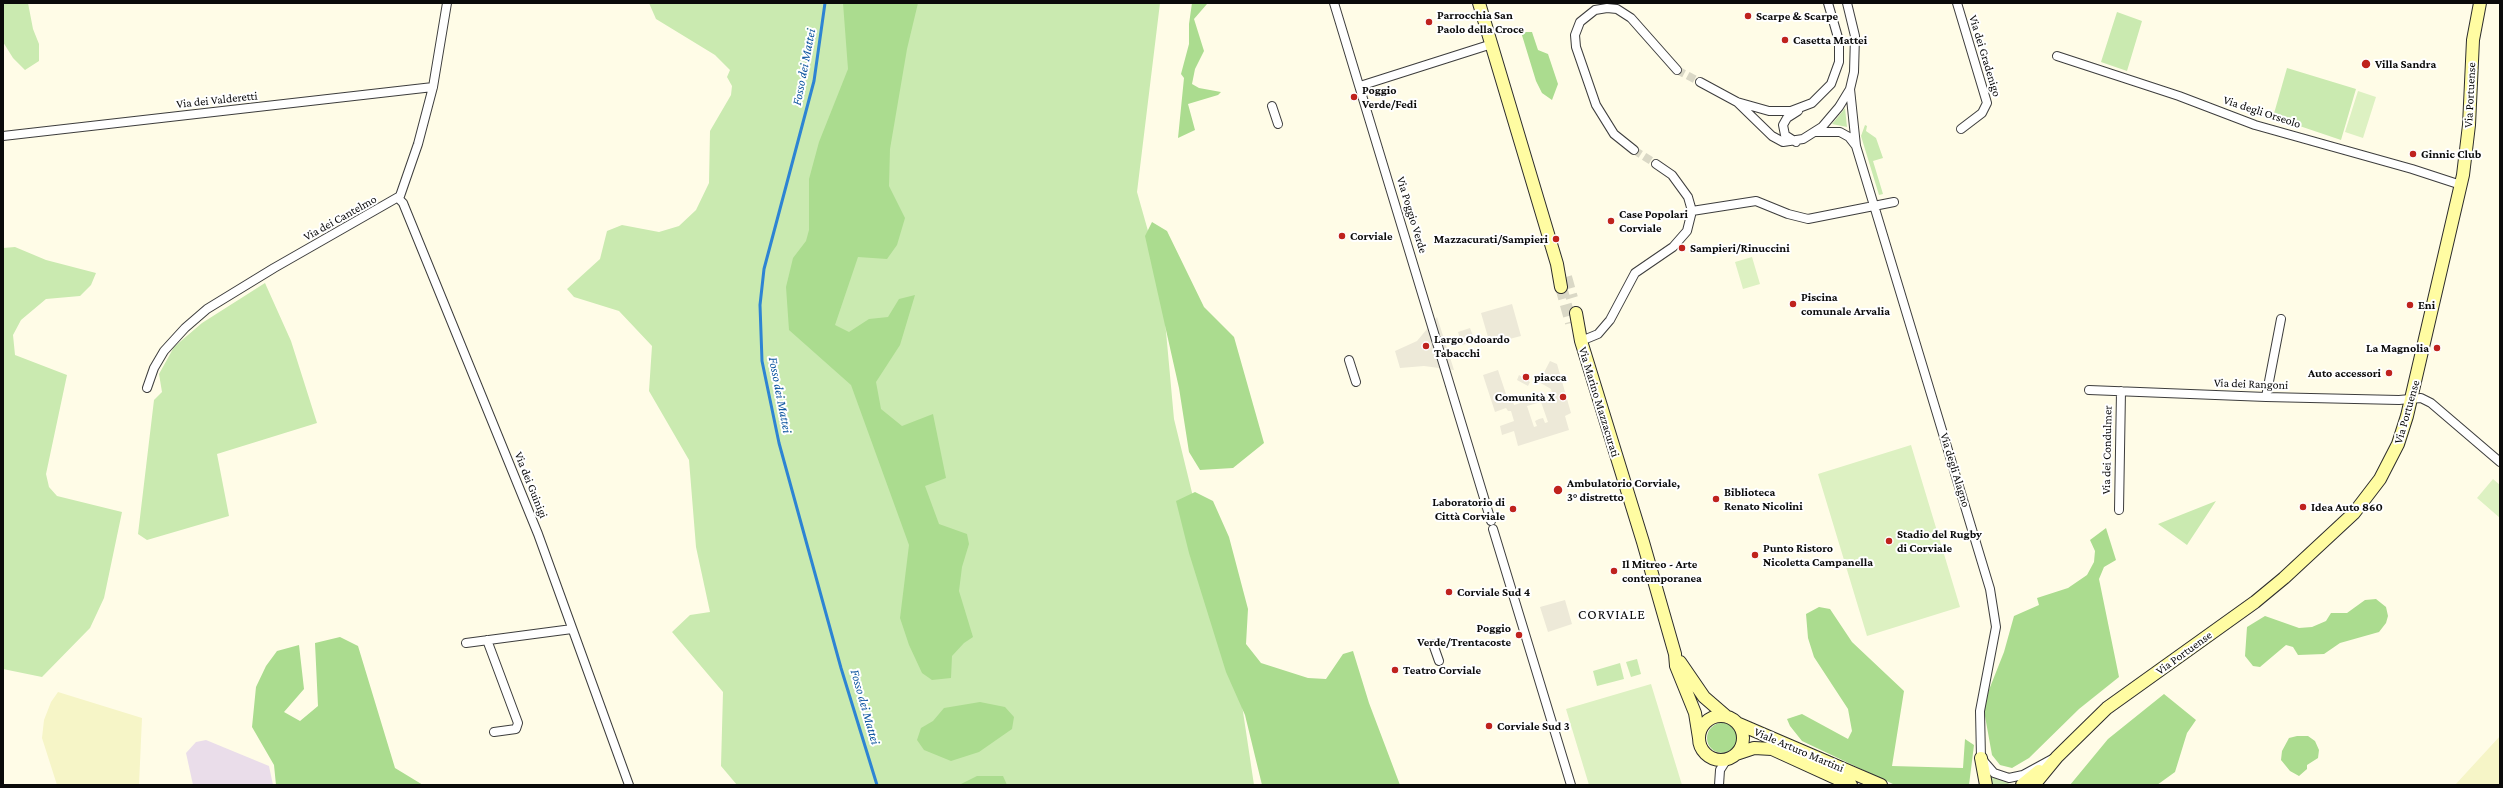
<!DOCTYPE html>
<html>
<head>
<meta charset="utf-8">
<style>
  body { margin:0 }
  #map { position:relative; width:2503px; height:788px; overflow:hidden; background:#fffce7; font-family:"Crimson Pro",serif }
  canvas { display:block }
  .frame { position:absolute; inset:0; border:4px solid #0a0a0a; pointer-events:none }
</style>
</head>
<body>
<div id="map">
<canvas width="2503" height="788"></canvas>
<div class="frame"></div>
</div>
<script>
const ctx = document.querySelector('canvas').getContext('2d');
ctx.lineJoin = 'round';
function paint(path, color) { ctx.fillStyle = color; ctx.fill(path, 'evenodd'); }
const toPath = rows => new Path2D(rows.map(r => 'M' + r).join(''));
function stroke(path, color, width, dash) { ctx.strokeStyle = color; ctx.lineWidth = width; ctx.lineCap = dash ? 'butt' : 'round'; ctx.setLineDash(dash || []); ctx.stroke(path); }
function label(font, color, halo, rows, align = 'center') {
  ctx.font = font + ' "Crimson Pro",serif'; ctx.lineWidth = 4; ctx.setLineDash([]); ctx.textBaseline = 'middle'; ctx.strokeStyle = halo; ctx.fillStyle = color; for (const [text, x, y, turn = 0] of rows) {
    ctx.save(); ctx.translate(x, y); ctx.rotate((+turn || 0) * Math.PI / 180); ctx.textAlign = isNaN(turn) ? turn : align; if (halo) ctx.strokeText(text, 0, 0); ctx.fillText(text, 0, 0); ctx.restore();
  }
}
paint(toPath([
  [206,740,269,766,273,785,193,785,186,753,196,742]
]), '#eaddea');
paint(toPath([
  [58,692,142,718,139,785,57,785,42,738,44,720,51,702],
  [2500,736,2500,785,2455,785]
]), '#f6f5c7');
paint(toPath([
  [3,3,28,3,33,29,39,44,39,61,25,70,13,58,3,42],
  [649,3,1160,3,1137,192,1161,277,1174,419,1239,685,1254,785,737,785,721,766,723,692,672,632,690,615,710,612,696,547,689,460,649,391,652,346,619,311,574,297,567,289,600,259,607,231,622,225,659,232,679,226,696,210,709,183,710,131,731,95,732,86,727,77,730,70,715,55,656,19],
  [2117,12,2142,21,2127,71,2101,62],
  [2287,68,2356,89,2341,140,2273,117],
  [1845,108,1847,127,1832,124,1842,112],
  [1865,125,1867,126,1866,131,1876,138,1883,158,1873,161,1883,194,1879,195,1861,136],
  [15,247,46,260,96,273,91,285,80,296,46,299,21,320,13,335,15,355,67,375,46,474,49,487,57,496,122,512,104,598,90,628,42,677,3,669,3,248],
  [265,283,291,341,317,423,217,454,229,516,147,540,138,534,154,400,162,392,159,374,174,347,202,323],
  [2216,501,2187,545,2158,524],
  [1637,659,1641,674,1631,677,1626,662],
  [1620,663,1624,679,1597,686,1593,671],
  [1989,776,2008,783,2010,785,1990,785]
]), '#caeab0');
paint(toPath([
  [843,3,918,3,907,49,890,149,889,186,905,218,897,245,887,259,858,257,835,325,849,332,869,319,888,317,899,299,915,295,900,345,876,382,881,409,902,426,933,414,946,478,925,486,939,524,967,534,969,544,962,567,959,591,973,637,964,643,952,656,951,678,932,680,922,673,909,645,900,618,909,545,851,385,789,330,786,287,793,258,806,241,809,230,809,179,819,142,848,69],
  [1192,3,1207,4,1194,19,1204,51,1195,69,1192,84,1199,88,1221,92,1218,95,1188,104,1195,130,1178,138,1184,78,1181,74,1189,44,1189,24],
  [1521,32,1532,32,1538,50,1548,54,1558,84,1552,100,1542,93,1536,81],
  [1152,222,1167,231,1204,307,1234,337,1264,443,1233,468,1200,470,1189,452,1179,388,1145,236],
  [1195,492,1213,501,1229,537,1248,609,1246,644,1261,663,1308,678,1326,679,1343,654,1353,651,1369,703,1400,785,1262,785,1245,715,1226,672,1189,553,1176,501],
  [2106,528,2116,560,2104,567,2099,579,2119,677,2079,709,2029,758,2012,768,2000,765,1992,755,1983,705,2004,652,2014,616,2039,605,2037,598,2068,588,2087,575,2094,562,2095,551,2090,540],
  [2376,599,2386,607,2388,616,2386,623,2379,632,2340,643,2324,654,2298,655,2293,647,2286,645,2260,667,2253,666,2245,656,2247,627,2265,616,2299,628,2312,627,2326,621,2331,613,2347,613,2365,600],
  [1819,607,1830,609,1852,642,1904,691,1892,766,1963,768,1965,739,1974,745,1969,785,1895,785,1802,741,1790,726,1787,719,1802,714,1848,739,1852,731,1848,709,1814,657,1808,638,1806,614],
  [340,637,358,646,395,768,423,785,276,785,274,765,252,727,256,687,266,666,277,651,299,645,304,689,284,712,300,721,318,706,315,643],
  [2164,694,2196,720,2187,733,2175,772,2157,785,2070,785,2108,739],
  [980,702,1005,707,1014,717,1012,729,979,752,951,761,924,750,917,740,921,728,933,721,944,708],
  '1707 738a15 15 0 1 1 30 0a15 15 0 1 1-30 0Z',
  [2297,736,2308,736,2315,741,2319,750,2318,758,2307,765,2307,769,2299,776,2290,771,2281,760,2282,751,2289,738],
  [977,776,1003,776,1007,785,959,785]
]), '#abdc8f');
paint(toPath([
  [2358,91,2376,97,2363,138,2345,132],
  [1752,257,1760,284,1743,289,1735,262],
  [1911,445,1960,607,1867,636,1818,474],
  [2493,479,2500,485,2500,518,2477,498],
  [1651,684,1682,785,1589,785,1566,709]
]), '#ddf1c2');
paint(toPath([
  [1512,304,1521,336,1490,344,1481,313],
  [1437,317,1454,370,1424,366,1400,368,1395,351,1417,341],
  [1470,328,1475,341,1462,345,1458,332],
  [1550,361,1557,364,1571,413,1565,416,1569,430,1518,446,1514,431,1502,435,1500,426,1514,421,1511,411,1508,411,1506,408,1495,412,1483,375,1498,370,1509,403,1513,402,1514,405,1552,393,1551,389,1539,382],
  [1541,402,1548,422,1545,423,1543,418,1539,419,1535,421,1537,426,1534,427,1527,406],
  [1519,375,1530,382,1528,386,1517,380],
  [1565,600,1572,624,1548,632,1540,607]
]), '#ede9d8');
stroke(toPath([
  [825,3,814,81,764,269,760,305,762,361,779,443,841,668,877,785]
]), '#2d84d3', 3);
stroke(toPath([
  [1677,70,1700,82],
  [1634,150,1656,164]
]), '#dad8c6', 8, [8, 4]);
stroke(toPath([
  [1566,277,1572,298],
  [1561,287,1571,323]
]), '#dad8c6', 12, [12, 6]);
const street = toPath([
  [1334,3,1491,521],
  [1957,3,1987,103,1982,113,1961,129],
  [2057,56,2179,96,2255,125,2412,169,2461,185],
  [1700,82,1737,102,1769,111,1791,111,1812,103,1831,84,1839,62,1839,41,1828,3],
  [1360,86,1492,44],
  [1850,89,1856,146,1990,589,1996,627,1980,711,1981,758,1994,773,2009,778,2023,775,2056,757],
  [1737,102,1772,136,1783,142,1803,139,1822,127,1839,107,1850,89,1854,72,1855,36,1847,3],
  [1272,106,1278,124],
  [1816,132,1840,132,1849,137,1856,146],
  [3,136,433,87],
  [1796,142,1785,135,1783,125,1787,118,1798,111],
  [1634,150,1614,134,1596,105,1576,47,1575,35,1580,22,1595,10,1607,8,1617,9,1631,18,1677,70],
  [398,198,403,203,538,534,629,785],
  [1692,211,1756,201,1788,214,1808,219,1894,202],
  [1581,341,1598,334,1610,320,1635,273,1673,247,1687,231,1692,211,1688,197,1672,175,1656,164],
  [1349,360,1356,382],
  [147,388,154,368,164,351,185,328,207,309,274,268,400,196,418,144,433,87,447,3],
  [2089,390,2266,397,2399,400,2421,398,2431,403,2500,462],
  [2266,397,2281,319],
  [2119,510,2121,391],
  [1493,529,1571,785],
  [487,640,518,723,516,729,494,732],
  [466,643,572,629],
  [1433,644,1439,661],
  [1719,785,1720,770,1727,759]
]);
const secondary = toPath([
  [1479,3,1557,264,1561,287],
  [1576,313,1581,341,1643,542,1675,654,1676,666,1695,713,1699,738],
  [1680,662,1704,697,1726,716],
  '1699 738a22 22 0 1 1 44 0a22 22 0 1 1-44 0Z',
  [1739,724,1881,785],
  [1736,754,1754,748,1772,749,1851,785],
  [1981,758,1986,785],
  [2022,785,2039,771],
  [2034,785,2057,757,2107,708,2255,602,2284,578,2354,513,2380,479,2398,444,2407,416,2463,175,2469,125,2473,40,2480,3]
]);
stroke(street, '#3d3d3d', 10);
stroke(secondary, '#2c2c2c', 14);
stroke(street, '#fff', 8);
stroke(secondary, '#fffca2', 12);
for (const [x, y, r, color] of [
  [1748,16,4,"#bf221d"],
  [1429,22,4,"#bf221d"],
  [1785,40,4,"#bf221d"],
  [2366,64,5,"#bf221d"],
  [1354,97,4,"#bf221d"],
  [2413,154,4,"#bf221d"],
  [1611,221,4,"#bf221d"],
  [1342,236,4,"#bf221d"],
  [1556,239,4,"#bf221d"],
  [1682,248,4,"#bf221d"],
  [1793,304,4,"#bf221d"],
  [2410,305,4,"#bf221d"],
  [1426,346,4,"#bf221d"],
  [2437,348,4,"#bf221d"],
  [2389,373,4,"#bf221d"],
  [1526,377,4,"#bf221d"],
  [1563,397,4,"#bf221d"],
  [1558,490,5,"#bf221d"],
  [1716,499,4,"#bf221d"],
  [2303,507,4,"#bf221d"],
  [1513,509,4,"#bf221d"],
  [1889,541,4,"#bf221d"],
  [1755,555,4,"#bf221d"],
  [1614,571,4,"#bf221d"],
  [1449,592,4,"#bf221d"],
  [1519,635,4,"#bf221d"],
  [1395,670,4,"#bf221d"],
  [1489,726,4,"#bf221d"]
]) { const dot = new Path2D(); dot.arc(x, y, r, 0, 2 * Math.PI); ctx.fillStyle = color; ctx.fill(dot); stroke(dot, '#fff', 1.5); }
label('bold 12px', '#0a0a0a', '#fff', [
  ["Parrocchia San",1437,15],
  ["Paolo della Croce",1437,29],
  ["Scarpe & Scarpe",1756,16],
  ["Casetta Mattei",1793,40],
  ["Villa Sandra",2375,64],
  ["Poggio",1362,90],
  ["Verde/Fedi",1362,104],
  ["Ginnic Club",2421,154],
  ["Case Popolari",1619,214],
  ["Corviale",1619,228],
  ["Corviale",1350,236],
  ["Mazzacurati/Sampieri",1548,239,"right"],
  ["Sampieri/Rinuccini",1690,248],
  ["Piscina",1801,297],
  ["comunale Arvalia",1801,311],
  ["Eni",2418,305],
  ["Largo Odoardo",1434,339],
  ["Tabacchi",1434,353],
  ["La Magnolia",2429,348,"right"],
  ["Auto accessori",2381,373,"right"],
  ["piacca",1534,377],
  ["Comunità X",1555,397,"right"],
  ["Ambulatorio Corviale,",1567,483],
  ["3° distretto",1567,497],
  ["Biblioteca",1724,492],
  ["Renato Nicolini",1724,506],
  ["Laboratorio di",1505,502,"right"],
  ["Città Corviale",1505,516,"right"],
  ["Idea Auto 860",2311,507],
  ["Stadio del Rugby",1897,534],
  ["di Corviale",1897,548],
  ["Punto Ristoro",1763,548],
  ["Nicoletta Campanella",1763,562],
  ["Il Mitreo - Arte",1622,564],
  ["contemporanea",1622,578],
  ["Corviale Sud 4",1457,592],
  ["Poggio",1511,628,"right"],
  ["Verde/Trentacoste",1511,642,"right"],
  ["Teatro Corviale",1403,670],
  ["Corviale Sud 3",1497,726]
], 'left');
label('12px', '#0a0a0a', '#fff', [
  ["Via dei Gradenigo",1985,56,73],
  ["Via Portuense",2470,95,-87],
  ["Via dei Valderetti",217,100,-6],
  ["Via degli Orseolo",2262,112,18],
  ["Via Poggio Verde",1412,215,73],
  ["Via dei Cantelmo",340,218,-29],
  ["Via dei Rangoni",2251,384,2],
  ["Via Marino Mazzacurati",1599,402,73],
  ["Via Portuense",2407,412,-74],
  ["Via dei Condulmer",2107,450,-89],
  ["Via degli Alagno",1955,470,73],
  ["Via dei Guinigi",531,485,68],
  ["Via Portuense",2184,653,-36],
  ["Viale Arturo Martini",1799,750,23]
]);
label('italic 13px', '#0f56a0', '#fff', [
  ["Fosso dei Mattei",804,67,-79],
  ["Fosso dei Mattei",780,395,79],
  ["Fosso dei Mattei",865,707,74]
]);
ctx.letterSpacing = '1px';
label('14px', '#0a0a0a', '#fff', [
  ["CORVIALE",1612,615]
]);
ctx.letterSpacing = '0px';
</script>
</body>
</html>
